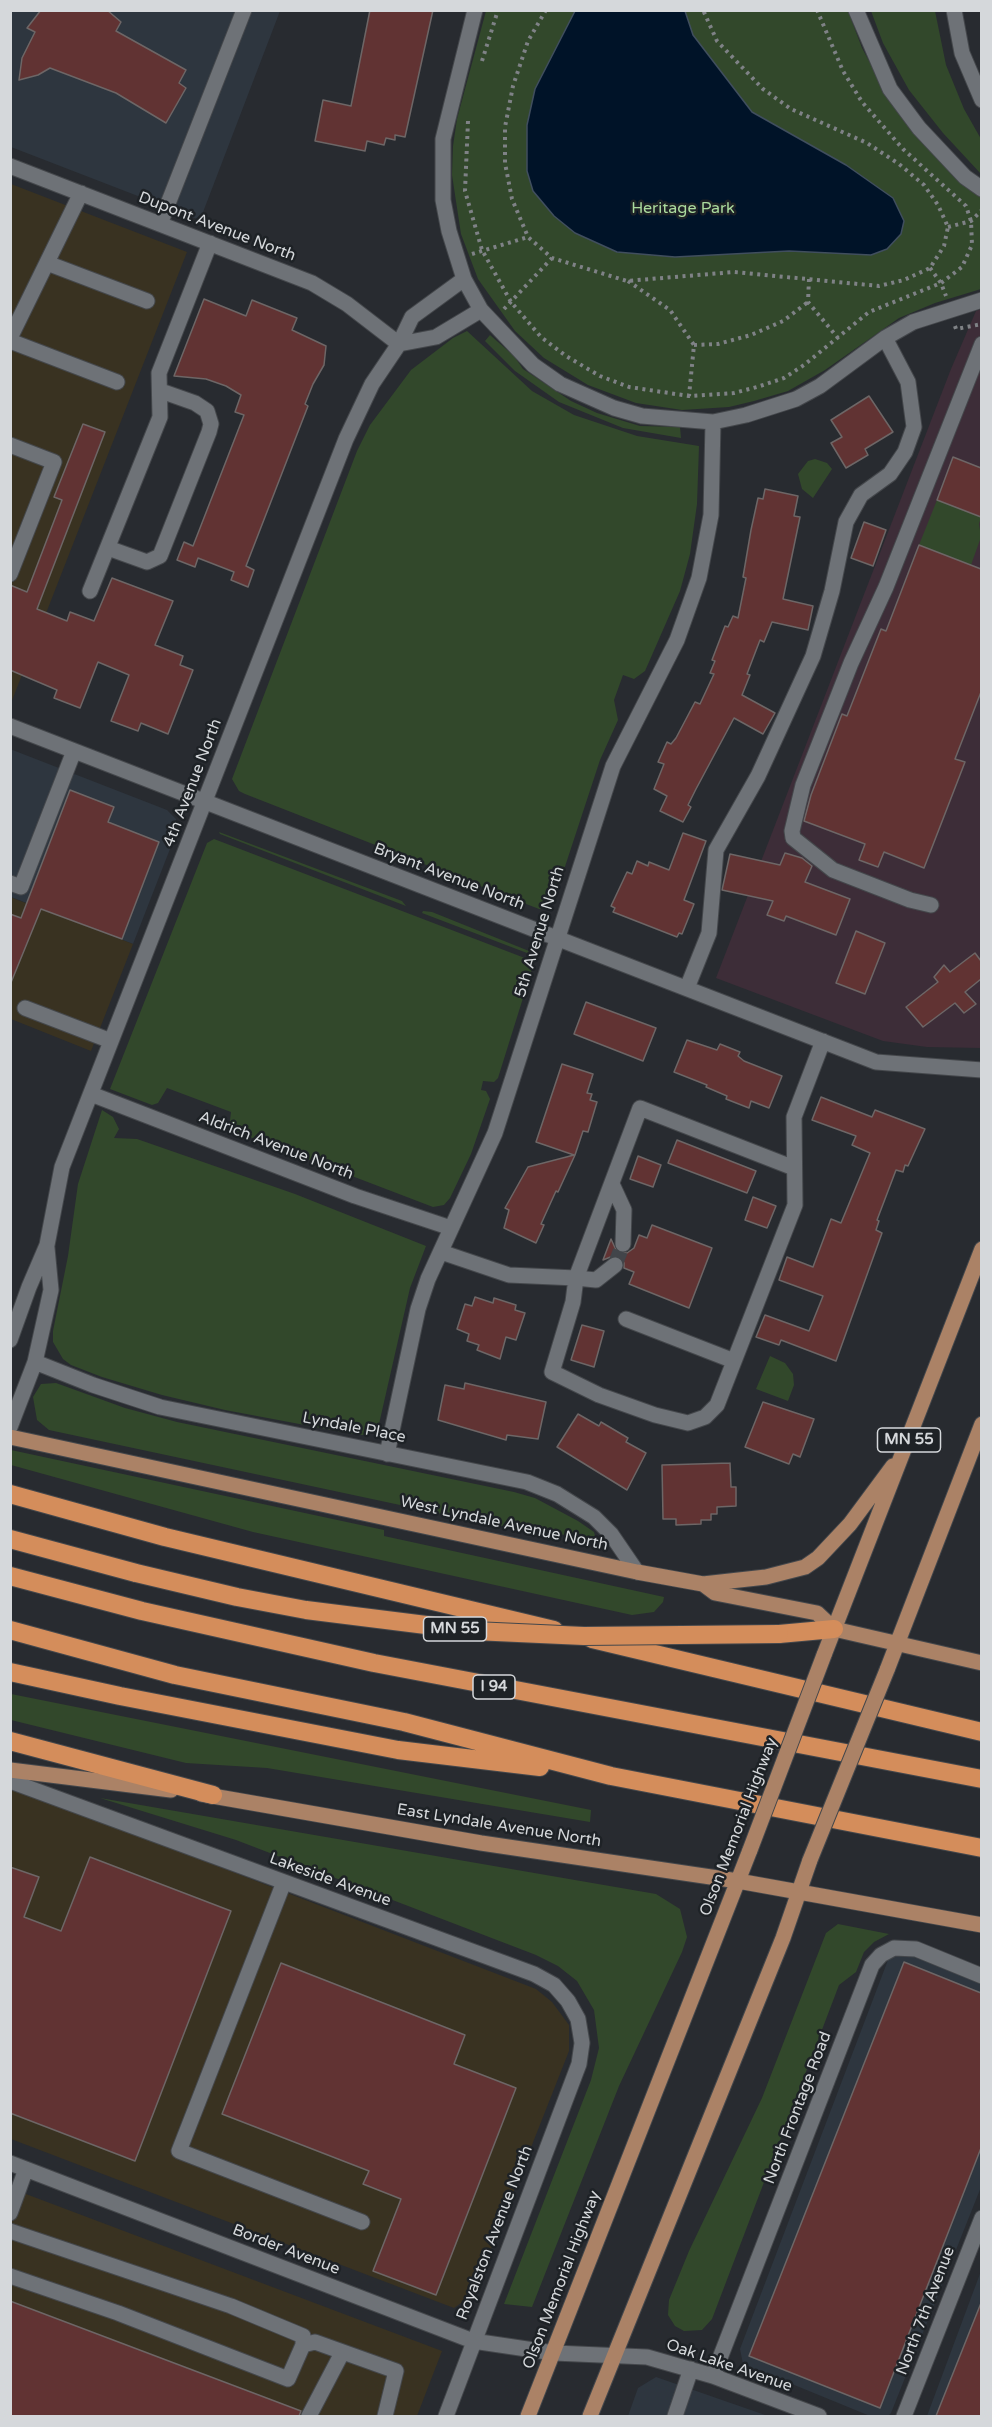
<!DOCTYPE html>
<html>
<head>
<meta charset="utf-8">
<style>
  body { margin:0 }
  #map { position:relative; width:992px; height:2427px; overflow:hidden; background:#282b30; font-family:"Varela Round",sans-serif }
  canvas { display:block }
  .frame { position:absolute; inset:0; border:12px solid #d5d8db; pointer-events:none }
</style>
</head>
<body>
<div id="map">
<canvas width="992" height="2427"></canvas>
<div class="frame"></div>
</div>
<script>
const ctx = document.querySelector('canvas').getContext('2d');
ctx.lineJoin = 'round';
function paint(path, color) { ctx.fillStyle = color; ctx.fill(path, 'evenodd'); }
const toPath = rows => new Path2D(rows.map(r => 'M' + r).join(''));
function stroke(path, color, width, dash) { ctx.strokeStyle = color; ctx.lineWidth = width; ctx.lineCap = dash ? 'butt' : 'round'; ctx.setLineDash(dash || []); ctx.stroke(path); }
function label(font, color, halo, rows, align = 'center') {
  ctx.font = font + ' "Varela Round",sans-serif'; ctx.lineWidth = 5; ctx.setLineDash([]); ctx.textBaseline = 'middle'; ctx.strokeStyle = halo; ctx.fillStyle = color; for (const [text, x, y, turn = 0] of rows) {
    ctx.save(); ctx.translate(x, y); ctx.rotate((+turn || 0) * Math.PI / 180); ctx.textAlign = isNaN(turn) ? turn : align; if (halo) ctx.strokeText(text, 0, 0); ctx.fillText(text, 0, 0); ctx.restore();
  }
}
paint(toPath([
  [10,11,280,11,200,220,11,147],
  [10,749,167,810,176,819,177,831,133,944,11,897],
  [906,1951,981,1983,981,2187,891,2413,888,2416,870,2416,743,2364,740,2349,888,1960],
  [981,2271,981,2416,927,2416],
  [656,2377,768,2416,628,2416,638,2388]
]), '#2e363f');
paint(toPath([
  [11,184,187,252,11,703],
  [10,897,133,944,91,1051,11,1019],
  [10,1786,536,1989,552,2002,569,2025,569,2051,476,2287,467,2299,454,2308,11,2139],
  [10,2188,442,2351,417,2416,11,2416]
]), '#393221');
paint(toPath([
  [981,309,981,1048,927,1047,883,1041,716,978,951,369,976,311]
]), '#3d2d38');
paint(toPath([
  [486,11,848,11,862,48,881,83,960,179,981,198,981,289,935,303,899,318,825,370,788,391,754,401,729,407,682,410,636,403,588,385,544,358,515,331,478,279,461,234,452,175,453,146,457,119],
  [871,11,935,11,946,65,964,109,981,139,981,174,943,133,909,90,883,43],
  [467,331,532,391,574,415,637,436,699,446,697,504,690,554,680,591,645,671,634,679,623,675,614,700,618,720,600,760,555,897,547,909,539,909,245,794,239,791,232,779,357,451,370,425,411,370,453,338],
  [490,335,514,356,523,369,571,401,597,413,640,426,680,427,681,438,623,428,559,402,515,371,485,341],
  [815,459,827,463,832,469,813,498,802,489,798,474,808,461],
  [937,500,981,517,979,524,981,537,971,565,919,545],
  [219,832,402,901,406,906,220,834],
  [214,839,530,960,533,966,498,1078,494,1082,483,1081,481,1090,486,1091,490,1099,471,1154,450,1198,444,1205,433,1207,229,1129,231,1112,167,1088,158,1103,152,1105,110,1089,207,843],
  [423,911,432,912,529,951,527,953,422,913],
  [102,1110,113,1117,119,1129,114,1138,137,1139,295,1194,426,1246,410,1288,379,1424,374,1430,367,1435,358,1435,225,1410,162,1395,102,1377,71,1365,63,1359,53,1342,53,1331,68,1256,78,1184],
  [770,1356,785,1363,793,1374,794,1385,788,1401,756,1389],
  [56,1383,125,1408,177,1422,514,1492,535,1498,578,1521,594,1532,595,1536,592,1539,489,1524,49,1430,37,1420,33,1397,41,1384],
  [11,1450,384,1530,384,1536,664,1597,663,1602,654,1612,632,1615,253,1532,11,1465],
  [11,1694,591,1810,590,1822,267,1768,186,1763,11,1720],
  [100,1798,656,1894,680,1909,687,1937,682,1952,619,2086,532,2307,504,2304,591,2080,599,2048,594,2010,577,1981,558,1966,536,1955,236,1840],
  [838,1924,889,1934,874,1942,864,1952,856,1972,839,1985,712,2319,702,2330,684,2331,675,2326,668,2315,669,2300,689,2251,762,2098,826,1933]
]), '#32482b');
const water = toPath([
  [575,11,685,11,693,35,752,112,846,165,893,198,904,221,901,234,887,249,871,255,789,251,675,257,617,252,575,233,554,216,533,191,527,171,527,125,535,89,575,11]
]);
paint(water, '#001328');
stroke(water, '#404e5e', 1.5);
const building = toPath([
  [41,10,107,10,121,22,116,31,186,70,179,83,186,88,166,123,116,93,50,68,38,75,19,80,22,58,35,32,27,28,41,10],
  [370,10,433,10,405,137,395,135,395,140,386,138,384,145,367,141,365,151,315,141,323,100,351,106,370,10],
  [204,299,246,316,252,300,297,318,292,330,326,346,324,365,313,384,305,404,308,406,246,566,254,570,248,587,231,580,234,572,198,558,195,567,177,560,184,542,193,546,244,415,235,412,241,395,226,386,206,379,174,376,204,299],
  [869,396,893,432,865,449,868,455,846,468,831,443,842,437,831,420,869,396],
  [83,424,105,432,37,609,67,621,70,612,94,621,112,578,173,601,155,645,183,656,180,665,193,670,168,734,141,723,138,731,111,721,129,675,98,662,80,708,54,698,57,690,10,670,10,585,27,592,62,500,54,497,83,424],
  [953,457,981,468,981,517,937,500,953,457],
  [765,489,798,496,794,516,800,517,783,599,813,606,808,630,772,622,764,642,760,640,747,674,750,675,742,695,775,713,763,734,734,718,696,789,688,805,691,807,683,822,660,811,667,796,654,789,664,764,658,762,667,742,671,744,676,738,695,702,700,704,714,674,710,673,715,661,712,660,725,626,728,627,733,616,738,618,746,578,743,577,751,530,758,498,763,499,765,489],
  [864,522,886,530,873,566,851,558,864,522],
  [919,545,981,569,981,692,955,759,965,762,924,868,884,852,878,867,859,860,865,844,804,821,811,795,842,714,847,716,881,629,886,631,919,545],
  [70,790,114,807,108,822,159,842,122,939,41,909,10,985,10,914,21,918,70,790],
  [683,833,706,841,684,900,694,904,682,934,679,933,677,937,613,912,615,908,611,906,627,872,632,874,637,861,648,866,649,862,669,870,683,833],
  [785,853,802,858,812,866,805,882,850,899,836,935,786,916,784,921,767,915,773,901,722,890,730,854,780,865,785,853],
  [856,931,885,943,865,994,836,983,856,931],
  [975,953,981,961,981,979,965,992,976,1004,964,1013,955,1003,923,1027,906,1007,938,982,934,977,944,965,950,972,975,953],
  [586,1002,656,1028,643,1061,574,1034,586,1002],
  [687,1040,717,1050,720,1044,740,1052,738,1056,744,1061,782,1076,769,1108,751,1101,749,1108,726,1099,727,1096,706,1087,707,1085,674,1072,687,1040],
  [562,1064,593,1074,587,1093,592,1094,590,1100,597,1102,588,1132,583,1131,575,1155,558,1192,556,1191,541,1224,544,1225,536,1243,504,1228,509,1210,505,1208,528,1167,574,1155,536,1142,562,1064],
  [821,1097,872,1117,875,1110,925,1129,908,1166,905,1165,903,1172,896,1170,877,1220,879,1221,876,1230,882,1233,836,1361,781,1340,779,1345,756,1337,765,1315,809,1331,823,1296,779,1280,787,1257,813,1267,831,1219,841,1223,870,1153,852,1145,856,1136,812,1120,821,1097],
  [677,1140,756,1171,747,1193,668,1163,677,1140],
  [638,1156,661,1165,653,1187,630,1179,638,1156],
  [753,1197,776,1206,767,1228,745,1220,753,1197],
  [652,1225,712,1248,689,1308,629,1284,634,1272,624,1268,624,1263,619,1256,613,1256,603,1260,611,1239,617,1252,627,1253,634,1248,639,1235,647,1238,652,1225],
  [475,1297,493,1303,494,1298,516,1305,515,1310,525,1313,516,1340,506,1337,500,1359,477,1350,479,1345,467,1341,469,1334,457,1329,465,1304,472,1306,475,1297],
  [582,1325,604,1331,594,1367,571,1360,582,1325],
  [465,1383,546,1402,538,1439,507,1435,506,1440,438,1420,445,1385,464,1389,465,1383],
  [763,1402,814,1419,800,1457,793,1454,789,1464,745,1447,763,1402],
  [578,1414,599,1426,601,1422,628,1438,626,1442,646,1453,627,1490,557,1447,578,1414],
  [730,1463,731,1487,736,1487,736,1506,717,1507,717,1514,711,1514,711,1520,701,1520,701,1524,676,1525,676,1519,663,1519,662,1465,730,1463],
  [90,1857,231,1911,135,2161,10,2113,10,1867,39,1877,24,1917,61,1931,90,1857],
  [904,1962,981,1993,981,2148,880,2408,749,2356,904,1962],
  [281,1963,465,2035,454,2064,516,2088,436,2295,373,2271,401,2199,363,2184,369,2171,222,2114,281,1963],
  [10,2301,301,2411,299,2416,10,2416,10,2301],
  [981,2303,981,2416,936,2416,981,2303]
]);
paint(building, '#613333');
stroke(building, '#6d6666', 1.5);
stroke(toPath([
  [615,1265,623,1244]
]), '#42454a', 15, [15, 8]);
const minor = toPath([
  [475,10,443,139,443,200,449,231,464,279,481,310,533,365,560,384,614,408,642,416,713,422,746,415,796,399,820,386,885,338,913,322,982,300],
  [856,10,890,89,919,128,965,177,982,189],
  [954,10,962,53,982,100],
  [10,166,312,283,347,304,399,344],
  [160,224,244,10],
  [47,263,147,301],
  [10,338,81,193],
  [10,341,117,382],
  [399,344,436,337,481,310],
  [10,445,54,462,10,574],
  [108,548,147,562,160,556,209,432,211,424,207,411,195,403,161,391],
  [90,591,160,417,159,373,210,243],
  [10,726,876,1062,982,1070],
  [10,883,21,887,74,751],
  [931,905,910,900,833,870,793,838,792,831,803,785,851,663,886,587,982,344],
  [687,988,709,933,716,850,758,776,813,656,832,591,846,522,861,495,890,474,905,452,914,427,908,382,885,338],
  [25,1008,111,1041],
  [91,1094,355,1196,451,1228],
  [612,1184,624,1210,623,1244],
  [441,1252,509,1275,576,1278,573,1302,552,1372,599,1395,655,1415,688,1423,705,1417,717,1405,795,1205,794,1117,823,1041],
  [615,1265,596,1280,576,1278,640,1108,794,1168],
  [626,1319,734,1361],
  [10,1340,29,1287,47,1245,62,1167,346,439,372,384,399,344,412,317,464,279],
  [35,1362,93,1385,160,1407,527,1482,557,1494,594,1517,611,1534,637,1572],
  [10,1427,35,1362,51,1290,47,1248],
  [387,1454,418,1309,428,1279,495,1133,613,766,677,640,699,578,711,515,713,422],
  [10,1781,534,1974,554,1985,568,2001,578,2019,582,2043,579,2064,446,2416],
  [284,1882,179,2151,362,2222],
  [10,2163,473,2341,554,2353,647,2357,713,2376,819,2416],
  [10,2213,26,2169],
  [10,2231,231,2306,303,2336,303,2345,288,2379,118,2313,10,2276],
  [303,2345,315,2342,396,2371,385,2416],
  [713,2376,872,1965,881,1955,894,1948,916,1949,982,1976],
  [309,2416,342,2353],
  [675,2416,691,2369],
  [904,2416,982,2218]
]);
const major = toPath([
  [10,1437,637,1572,703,1584,715,1593,817,1613,834,1629,982,1663],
  [703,1584,766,1577,805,1567,818,1558,850,1524,893,1466],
  [824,1655,982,1249],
  [887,1670,982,1424],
  [10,1770,171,1790],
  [201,1794,481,1843,738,1881,982,1925],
  [528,2416,750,1850],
  [590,2416,783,1938,810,1860]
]);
const highway = toPath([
  [10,1494,165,1537,554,1630],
  [10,1539,136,1573],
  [10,1576,142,1611,374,1663,982,1779],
  [10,1630,175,1675,404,1722,611,1776,982,1848],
  [779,1634,834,1629],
  [592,1639,982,1732],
  [10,1672,120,1696,398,1750,540,1767],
  [10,1741,213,1795]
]);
stroke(minor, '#44474b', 17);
stroke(major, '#44474b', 17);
stroke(highway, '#44474b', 20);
stroke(toPath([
  [546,10,528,41,513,86,505,127,505,163,512,199,528,237,552,258,627,281,734,272,879,286,904,280,930,268,944,246,948,227,938,205,924,185,899,164,867,143,791,109,763,89,717,41,703,10],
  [482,61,498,10],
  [468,121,465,191,482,250,511,302,541,337,566,356,600,376,629,387,689,396,734,393,757,387,784,378,804,365,869,312,941,283,962,267,972,245,971,221,966,206,903,149,862,102,843,71,817,10],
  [948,227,971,221,982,210],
  [472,254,528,237],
  [930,268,941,283,946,296],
  [809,279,808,302,838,338],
  [628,281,670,310,694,345,689,396],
  [504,309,552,258],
  [955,326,956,329,982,324],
  [694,345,718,344,751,335,783,321,808,302]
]), '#7f8286', 4, [3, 4.5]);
stroke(minor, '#6e7277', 15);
stroke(major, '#ab8266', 15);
stroke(highway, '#d48d5b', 18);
const majorBridge = toPath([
  [750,1850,824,1655],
  [810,1860,887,1670]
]);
const highwayBridge = toPath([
  [136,1573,237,1597,306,1610,474,1631,584,1636,779,1634]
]);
stroke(majorBridge, '#44474b', 17, []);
stroke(highwayBridge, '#44474b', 20, []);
stroke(majorBridge, '#ab8266', 15);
stroke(highwayBridge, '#d48d5b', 18);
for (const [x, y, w] of [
  [909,1440,63],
  [455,1629,63],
  [494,1687,42]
]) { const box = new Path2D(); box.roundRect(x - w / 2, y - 12, w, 24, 4.5); ctx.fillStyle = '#1e2226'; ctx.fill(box); stroke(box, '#d5d8db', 1.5); }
label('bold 15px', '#d5d8db', null, [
  ["MN 55",909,1440],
  ["MN 55",455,1629],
  ["I 94",494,1687]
]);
label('16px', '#abda9d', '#1e2226', [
  ["Heritage Park",683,209]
]);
label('16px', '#d5d8db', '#1e2226', [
  ["Dupont Avenue North",217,227,21],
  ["4th Avenue North",193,783,-69],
  ["Bryant Avenue North",449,877,21],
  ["5th Avenue North",540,932,-73],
  ["Aldrich Avenue North",276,1146,21],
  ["Lyndale Place",354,1428,11],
  ["West Lyndale Avenue North",504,1524,12],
  ["East Lyndale Avenue North",499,1826,9],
  ["Olson Memorial Highway",739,1827,-69],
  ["Lakeside Avenue",330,1880,20],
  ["North Frontage Road",798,2108,-69],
  ["Royalston Avenue North",495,2233,-69],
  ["Border Avenue",286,2250,21],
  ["Olson Memorial Highway",562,2280,-69],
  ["North 7th Avenue",926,2311,-69],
  ["Oak Lake Avenue",729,2366,19]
]);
</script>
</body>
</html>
